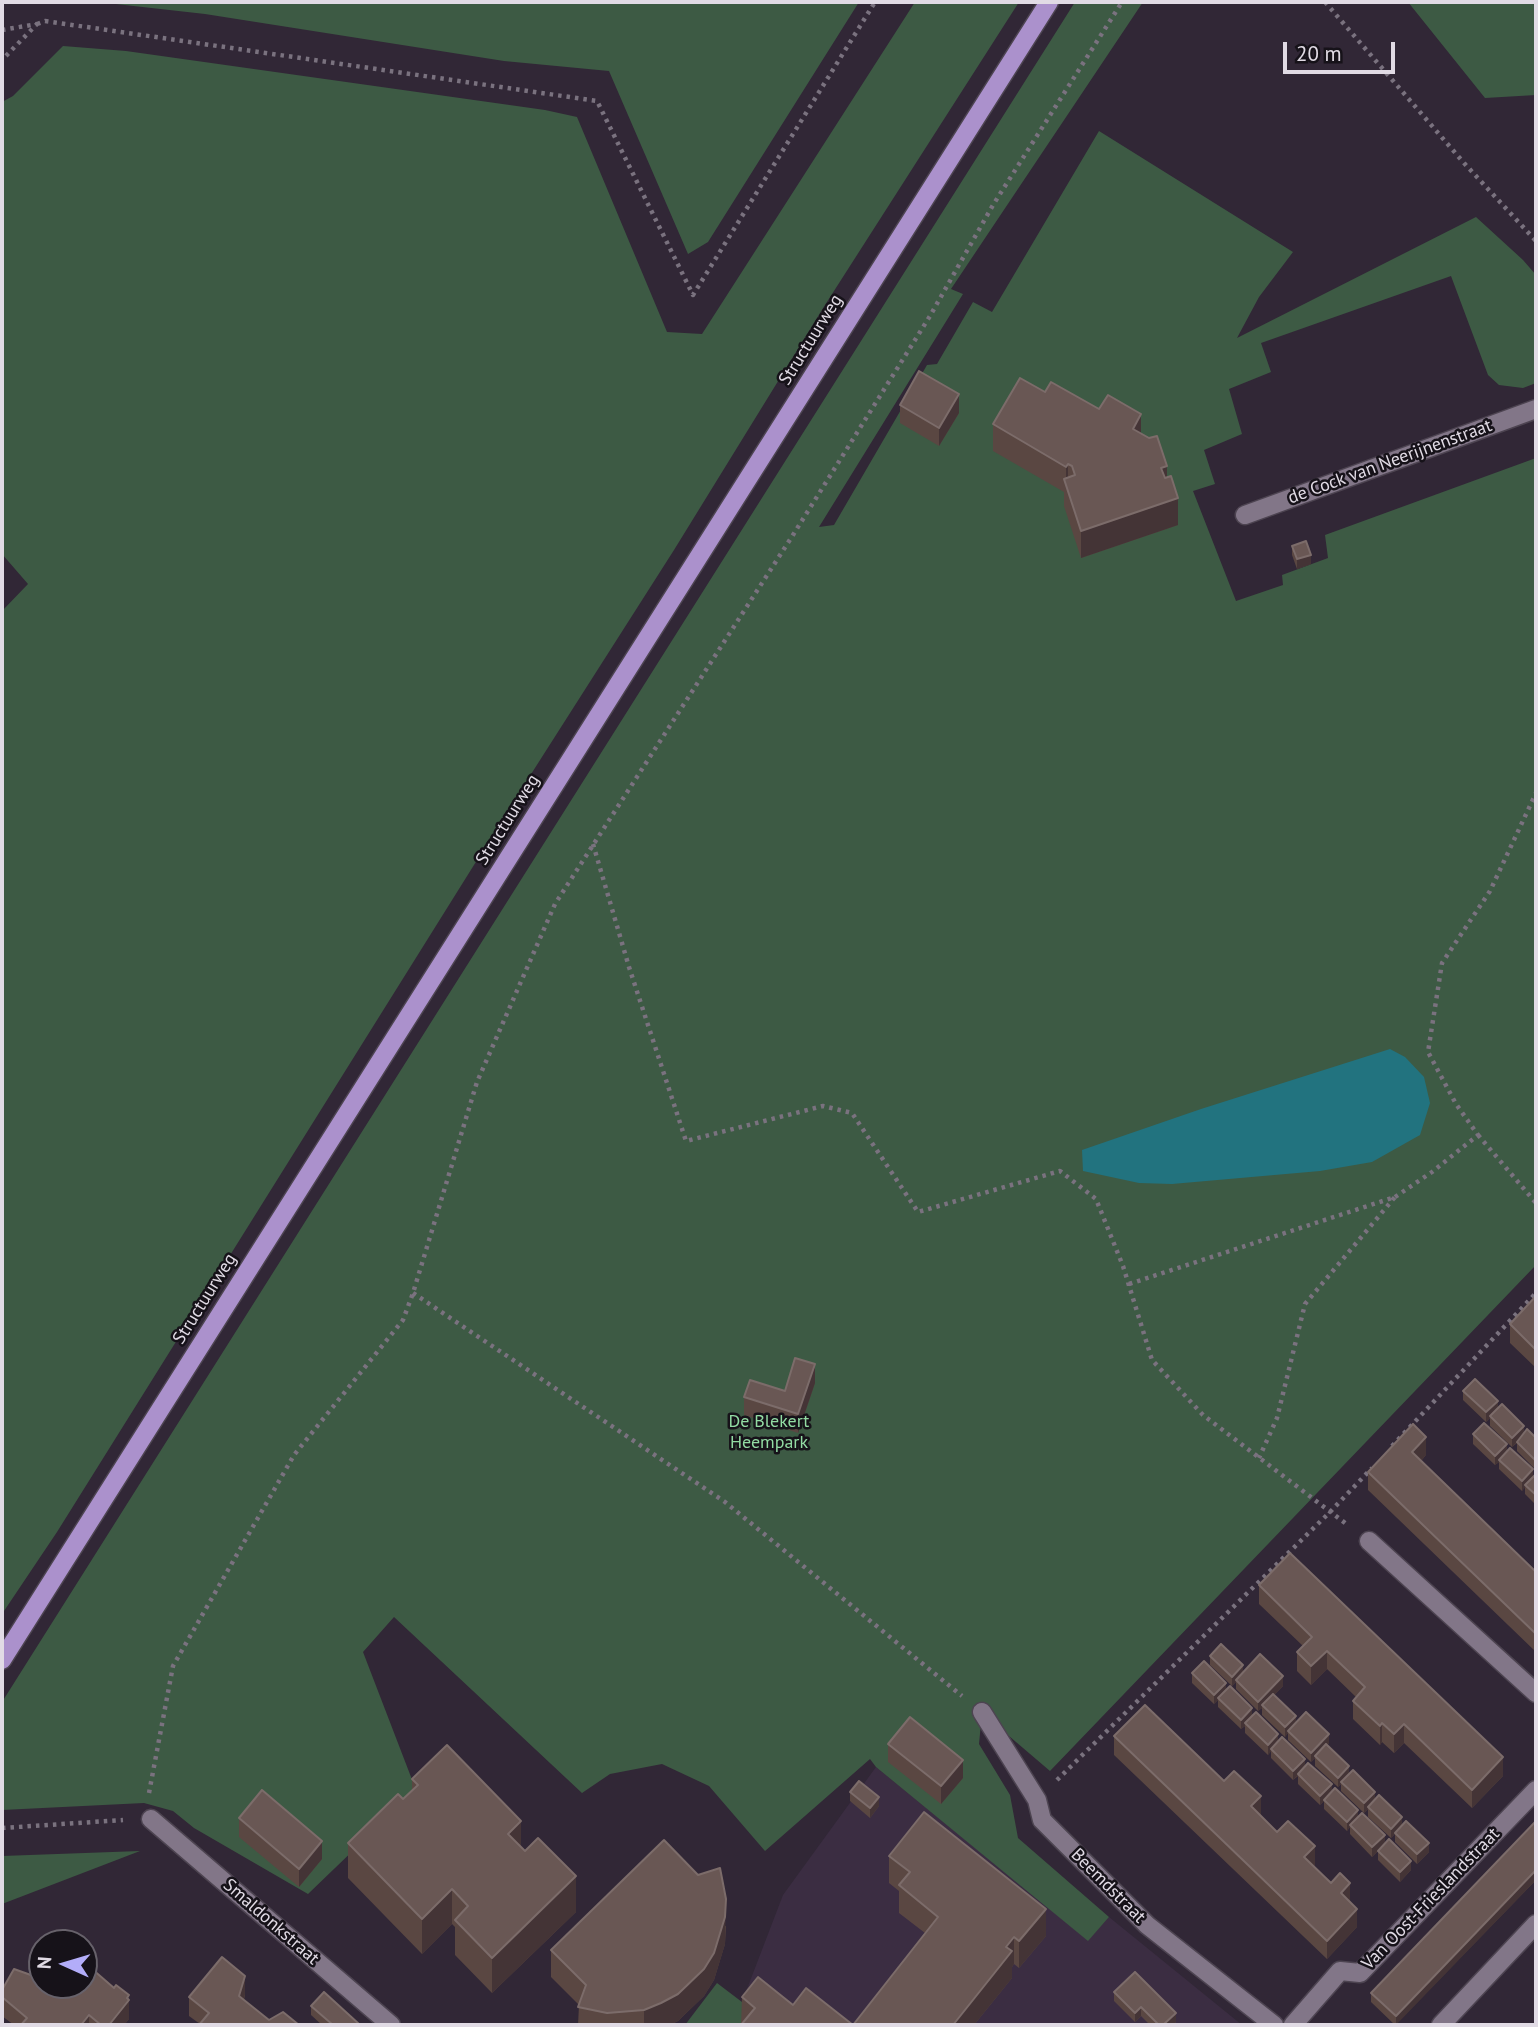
<!DOCTYPE html>
<html>
<head>
<meta charset="utf-8">
<style>
  body { margin:0 }
  #map { position:relative; width:1538px; height:2027px; overflow:hidden; background:#312736; font-family:"PT Sans",sans-serif }
  canvas { display:block }
  .frame { position:absolute; inset:0; border:4px solid #e1dbe5; pointer-events:none }
  .north { position:absolute; left:28px; top:1929px; width:70px; height:70px; box-sizing:border-box; background:#161219; border:2px solid #67626b; border-radius:50%; rotate:274deg; font-size:19px; font-weight:700; line-height:28px; text-align:center; color:#e1dbe5 }
  .north::after { content:''; display:block; margin:auto; width:24px; height:32px; background:#b3adf9; clip-path:polygon(50% 0,100% 100%,50% 72%,0 100%) }
  .scale { position:absolute; left:1283px; top:42px; width:112px; height:32px; box-sizing:border-box; border:4px solid #e1dbe5; border-top:0; padding-left:9px; font-size:21px; line-height:24px; white-space:nowrap; color:#e1dbe5; -webkit-text-stroke:5px #161219; paint-order:stroke }
</style>
</head>
<body>
<div id="map">
<canvas width="1538" height="2027"></canvas>
<div class="frame"></div>
<div class="north">N</div>
<div class="scale">20 m</div>
</div>
<script>
const ctx = document.querySelector('canvas').getContext('2d');
ctx.lineJoin = 'round';
function paint(path, color) { ctx.fillStyle = color; ctx.fill(path, 'evenodd'); }
const toPath = rows => new Path2D(rows.map(r => 'M' + r).join(''));
function stroke(path, color, width, dash) { ctx.strokeStyle = color; ctx.lineWidth = width; ctx.lineCap = dash ? 'butt' : 'round'; ctx.setLineDash(dash || []); ctx.stroke(path); }
function label(font, color, halo, rows, align = 'center') {
  ctx.font = font + ' "PT Sans",sans-serif'; ctx.lineWidth = 5; ctx.setLineDash([]); ctx.textBaseline = 'middle'; ctx.strokeStyle = halo; ctx.fillStyle = color; for (const [text, x, y, turn = 0] of rows) {
    ctx.save(); ctx.translate(x, y); ctx.rotate((+turn || 0) * Math.PI / 180); ctx.textAlign = isNaN(turn) ? turn : align; if (halo) ctx.strokeText(text, 0, 0); ctx.fillText(text, 0, 0); ctx.restore();
  }
}
paint(toPath([
  [876,1767,1088,1940,1109,1917,1242,2025,758,2025,742,2002,783,1895]
]), '#3b2d42');
paint(toPath([
  [98,2,859,2,708,242,688,254,609,71,504,61,205,14],
  [915,2,1019,2,825,305,674,550,519,793,57,1532,2,1614,2,611,28,584,2,554,2,102,13,96,63,46,126,51,545,110,577,117,667,332,702,334],
  [1075,2,1143,2,951,289,963,294,819,527,834,525,927,365,937,364,973,302,992,312,1099,131,1293,252,1259,297,1237,338,1476,217,1523,260,1536,275,1536,383,1523,388,1499,385,1488,375,1451,276,1261,343,1271,372,1229,389,1242,434,1204,450,1215,484,1193,491,1236,601,1283,585,1282,575,1328,558,1325,535,1536,458,1536,1265,1050,1771,982,1713,979,1744,1010,1795,1018,1838,1109,1917,1088,1941,876,1767,870,1759,765,1851,709,1786,662,1764,610,1774,582,1793,394,1617,363,1652,416,1790,308,1894,194,1828,173,1811,144,1803,2,1810,2,1702],
  [1408,2,1536,2,1536,95,1485,98],
  [140,1851,2,1904,2,1856],
  [717,1983,742,2002,758,2025,685,2025]
]), '#3d5a44');
paint(toPath([
  [1390,1049,1405,1057,1424,1077,1430,1103,1420,1135,1372,1162,1320,1171,1172,1184,1139,1183,1083,1171,1082,1150,1201,1109]
]), '#22737f');
const minor = toPath([
  [1245,515,1536,409],
  [1369,1541,1536,1693],
  [982,1712,1037,1800,1042,1820,1147,1925,1274,2025],
  [151,1819,391,2025],
  [1293,2025,1340,1971,1360,1973,1536,1790],
  [1441,2025,1536,1924]
]);
const major = toPath([
  [2,1660,1049,2]
]);
stroke(minor, '#4d4451', 21);
stroke(major, '#4d4451', 21);
stroke(toPath([
  [1325,2,1464,163,1536,241],
  [37,24,45,21,597,101,693,295,875,2],
  [2,30,37,24,2,60],
  [593,844,629,967,686,1141,823,1106,852,1113,918,1212,1060,1171,1096,1199,1123,1266,1152,1360,1203,1415,1349,1526],
  [1478,1135,1536,1203],
  [1395,1197,1432,1172,1478,1135,1456,1104,1428,1052,1442,963,1490,891,1536,793],
  [1129,1284,1395,1197,1305,1304,1277,1418,1259,1458],
  [413,1293,725,1502,962,1696],
  [1392,1446,1536,1293],
  [1057,1780,1330,1512,1372,1468],
  [149,1793,173,1666,294,1455,403,1320,413,1293,477,1082,555,904,793,535,930,316,993,205,1122,2],
  [2,1828,123,1820]
]), '#7a727f', 4.5, [3.5, 5]);
stroke(minor, '#827688', 18);
stroke(major, '#ab91cc', 18);
paint(toPath([
  [1045,392,1141,434,1167,477,1178,525,1081,558,1064,506,1064,492,993,451,993,424],
  [900,405,959,413,939,446,900,423],
  [1292,546,1311,564,1297,569,1292,555],
  [1536,1296,1536,1368,1510,1343,1510,1324],
  [815,1383,798,1433,744,1415,744,1397,785,1391],
  [1463,1391,1498,1408,1524,1433,1536,1438,1536,1470,1517,1451,1517,1443,1512,1447,1490,1426,1490,1418,1486,1422,1463,1400],
  [1473,1434,1507,1451,1533,1477,1536,1474,1536,1505,1525,1494,1525,1487,1522,1491,1499,1469,1499,1462,1495,1465,1473,1444],
  [1426,1455,1421,1461,1536,1572,1536,1652,1368,1490,1368,1472],
  [1259,1585,1503,1776,1472,1808,1404,1743,1394,1753,1382,1742,1380,1745,1353,1719,1353,1701,1356,1697,1327,1669,1311,1685,1297,1671,1297,1652,1303,1646,1259,1604],
  [1210,1656,1243,1672,1283,1686,1274,1695,1296,1723,1329,1743,1327,1745,1349,1773,1429,1852,1417,1864,1395,1842,1395,1834,1391,1838,1368,1817,1368,1809,1364,1813,1341,1791,1341,1784,1338,1787,1315,1766,1315,1758,1311,1762,1288,1740,1288,1733,1285,1737,1262,1715,1262,1708,1258,1711,1236,1689,1236,1682,1232,1686,1210,1665],
  [1192,1673,1226,1690,1358,1817,1411,1870,1400,1882,1378,1860,1378,1851,1372,1857,1350,1834,1350,1827,1347,1831,1324,1809,1324,1801,1320,1805,1298,1784,1298,1776,1293,1780,1271,1758,1271,1751,1268,1755,1245,1733,1245,1726,1241,1729,1218,1707,1218,1700,1214,1704,1192,1683],
  [1114,1736,1224,1781,1261,1815,1260,1816,1277,1832,1315,1865,1313,1866,1350,1901,1357,1927,1327,1959,1114,1755],
  [888,1744,963,1778,941,1804,888,1762],
  [412,1779,521,1847,576,1912,492,1993,455,1955,455,1927,452,1924,422,1954,348,1878,348,1843,403,1799,412,1791],
  [850,1792,879,1806,870,1818,850,1801],
  [924,1812,1046,1909,1046,1936,1019,1968,1014,1964,1012,1967,1012,1978,974,2025,741,2025,742,1997,758,1977,793,2005,806,1988,853,2025,925,1933,899,1913,899,1891,889,1883,889,1856],
  [239,1818,322,1859,299,1887,239,1837],
  [1536,1821,1536,1880,1395,2025,1371,2002,1371,1993],
  [726,1926,725,1944,714,1980,704,1996,678,2021,670,2025,578,2025,579,2005,551,1977,551,1950],
  [42,1985,114,1988,129,1995,129,2019,124,2025,14,2025,2,2016,2,1990],
  [1114,1992,1176,2022,1173,2025,1150,2025,1141,2016,1135,2022,1114,2001],
  [245,1994,244,2000,269,2020,299,2025,200,2024,189,2016,189,1997],
  [311,2006,359,2025,322,2025,311,2015]
]), '#5a4742');
paint(toPath([
  [959,394,959,413,939,446,939,428],
  [1141,414,1141,441,1133,429],
  [1068,464,1068,491,1066,488,1066,467],
  [1167,466,1167,493,1161,468],
  [1178,498,1178,525,1081,558,1081,531],
  [1311,555,1311,564,1297,569,1297,559],
  [815,1364,815,1383,798,1433,798,1414],
  [1498,1401,1498,1410,1490,1416,1490,1418,1486,1422,1486,1412],
  [1524,1426,1524,1435,1512,1447,1512,1438],
  [1426,1437,1426,1455,1412,1471,1412,1452],
  [1507,1444,1507,1453,1499,1460,1499,1462,1495,1465,1495,1456],
  [1533,1469,1533,1479,1522,1491,1522,1481],
  [1327,1651,1327,1669,1311,1685,1311,1666],
  [1243,1665,1243,1674,1236,1680,1236,1682,1232,1686,1232,1677],
  [1283,1676,1283,1686,1263,1706,1262,1705,1262,1708,1258,1711,1258,1702],
  [1226,1683,1226,1692,1218,1698,1218,1700,1214,1704,1214,1695],
  [1252,1708,1252,1718,1245,1723,1245,1726,1241,1729,1241,1720],
  [1296,1716,1296,1725,1288,1731,1288,1733,1285,1737,1285,1727],
  [1382,1723,1382,1742,1380,1745,1380,1726],
  [1404,1724,1404,1743,1394,1753,1394,1734],
  [1278,1734,1278,1743,1268,1755,1268,1745],
  [1329,1734,1329,1743,1311,1762,1311,1753],
  [1503,1757,1503,1776,1472,1808,1472,1790],
  [1305,1759,1305,1768,1293,1780,1293,1771],
  [963,1760,963,1778,941,1804,941,1786],
  [1349,1766,1349,1776,1341,1782,1341,1784,1338,1787,1338,1778],
  [1332,1784,1332,1794,1320,1805,1320,1796],
  [1375,1792,1375,1801,1364,1813,1364,1803],
  [1261,1796,1261,1815,1251,1825,1251,1806],
  [879,1797,879,1806,870,1818,870,1808],
  [1358,1810,1358,1819,1350,1825,1350,1827,1347,1831,1347,1822],
  [1402,1817,1402,1826,1391,1838,1391,1829],
  [521,1821,521,1856,508,1834],
  [1385,1835,1385,1844,1372,1857,1372,1847],
  [322,1841,322,1859,299,1887,299,1869],
  [1429,1843,1429,1852,1417,1864,1417,1854],
  [1315,1846,1315,1865,1304,1876,1304,1857],
  [1411,1861,1411,1870,1400,1882,1400,1872],
  [1536,1870,1536,1880,1396,2025,1396,2016],
  [576,1876,576,1912,492,1993,492,1958],
  [1350,1883,1350,1901,1341,1911,1341,1893],
  [452,1889,452,1924,422,1954,422,1919],
  [726,1899,725,1944,714,1980,704,1996,678,2021,670,2025,644,2025,644,2010],
  [1046,1909,1046,1936,1019,1968,1019,1941],
  [1357,1909,1357,1927,1327,1959,1327,1941],
  [1014,1937,1014,1964,1012,1967,1012,1978,974,2025,953,2025],
  [245,1976,245,1994,239,2014,239,1996],
  [129,1995,129,2019,124,2025,109,2025],
  [1141,2007,1141,2016,1135,2022,1135,2013],
  [1176,2013,1176,2022,1173,2025,1163,2025],
  [89,2015,89,2025,81,2025]
]), '#443436');
const building = toPath([
  [919,371,959,394,939,428,900,405,919,371],
  [1020,378,1045,392,1051,382,1099,409,1108,395,1141,414,1133,429,1149,438,1157,436,1167,466,1161,468,1165,478,1171,476,1178,498,1081,531,1064,479,1075,475,1072,466,1068,464,1066,467,993,424,1020,378],
  [1306,541,1311,555,1297,559,1292,546,1306,541],
  [1536,1296,1536,1350,1510,1324,1536,1296],
  [795,1358,815,1364,798,1414,744,1397,750,1380,785,1391,795,1358],
  [1475,1379,1498,1401,1486,1412,1463,1391,1475,1379],
  [1502,1404,1524,1426,1512,1438,1490,1416,1502,1404],
  [1484,1423,1507,1444,1495,1456,1473,1434,1484,1423],
  [1413,1424,1426,1437,1412,1452,1536,1572,1536,1634,1368,1472,1413,1424],
  [1527,1429,1536,1438,1536,1461,1517,1442,1527,1429],
  [1510,1448,1533,1469,1522,1481,1499,1460,1510,1448],
  [1536,1474,1536,1495,1525,1485,1536,1474],
  [1290,1553,1503,1757,1472,1790,1404,1724,1394,1734,1382,1723,1380,1726,1353,1701,1365,1687,1327,1651,1311,1666,1297,1652,1312,1637,1259,1585,1290,1553],
  [1221,1644,1243,1665,1232,1677,1210,1656,1221,1644],
  [1260,1654,1283,1676,1258,1702,1236,1680,1260,1654],
  [1204,1661,1226,1683,1214,1695,1192,1673,1204,1661],
  [1230,1686,1252,1708,1241,1720,1218,1698,1230,1686],
  [1273,1694,1296,1716,1285,1727,1262,1705,1273,1694],
  [1145,1705,1224,1781,1234,1771,1261,1796,1251,1806,1277,1832,1288,1821,1315,1846,1304,1857,1331,1883,1340,1873,1350,1883,1341,1893,1357,1909,1327,1941,1114,1736,1145,1705],
  [1256,1712,1278,1734,1268,1745,1245,1723,1256,1712],
  [1306,1712,1329,1734,1311,1753,1288,1731,1306,1712],
  [910,1717,963,1760,941,1786,888,1744,910,1717],
  [1282,1737,1305,1759,1293,1771,1271,1749,1282,1737],
  [1326,1744,1349,1766,1338,1778,1315,1756,1326,1744],
  [447,1745,521,1821,508,1834,525,1851,538,1838,576,1876,492,1958,455,1920,468,1906,452,1889,422,1919,348,1843,398,1794,403,1799,418,1785,412,1779,447,1745],
  [1308,1763,1332,1784,1320,1796,1298,1774,1308,1763],
  [1353,1770,1375,1792,1364,1803,1341,1782,1353,1770],
  [859,1781,879,1797,870,1808,850,1792,859,1781],
  [1335,1788,1358,1810,1347,1822,1324,1800,1335,1788],
  [262,1790,322,1841,299,1869,239,1818,262,1790],
  [1379,1795,1402,1817,1391,1829,1368,1807,1379,1795],
  [924,1812,1046,1909,1019,1941,1014,1937,1006,1947,1012,1951,953,2025,741,2025,755,2008,742,1997,758,1977,793,2005,806,1988,853,2025,938,1917,899,1885,910,1872,889,1856,924,1812],
  [1362,1813,1385,1835,1372,1847,1350,1825,1362,1813],
  [1406,1821,1429,1843,1417,1854,1395,1833,1406,1821],
  [1536,1821,1536,1870,1396,2016,1371,1993,1536,1821],
  [1389,1839,1411,1861,1400,1872,1378,1851,1389,1839],
  [664,1840,698,1875,720,1868,726,1899,725,1917,714,1953,704,1969,678,1994,661,2003,644,2010,607,2013,578,2007,586,1985,551,1950,664,1840],
  [222,1957,245,1976,239,1996,269,2020,283,2012,299,2025,199,2025,209,2013,189,1997,222,1957],
  [84,1962,114,1988,116,1985,129,1995,127,1998,129,2000,109,2025,101,2025,89,2015,81,2025,21,2025,27,2018,2,1997,2,1990,14,1969,42,1979,42,1985,84,1985,84,1962],
  [1135,1972,1176,2013,1163,2025,1159,2025,1141,2007,1135,2013,1114,1992,1135,1972],
  [324,1992,359,2024,358,2025,333,2025,311,2006,324,1992]
]);
paint(building, '#695754');
stroke(building, '#7c6c6a', 2);
label('18px', '#e1dbe5', '#161219', [
  ["Structuurweg",811,340,-58],
  ["de Cock van Neerijnenstraat",1390,462,-20],
  ["Structuurweg",508,820,-58],
  ["Structuurweg",205,1299,-58],
  ["Beemdstraat",1108,1886,45],
  ["Van Oost-Frieslandstraat",1431,1899,-46],
  ["Smaldonkstraat",271,1922,41]
]);
label('18px', '#92dba3', '#161219', [
  ["De Blekert",769,1422],
  ["Heempark",769,1443]
]);
</script>
</body>
</html>
